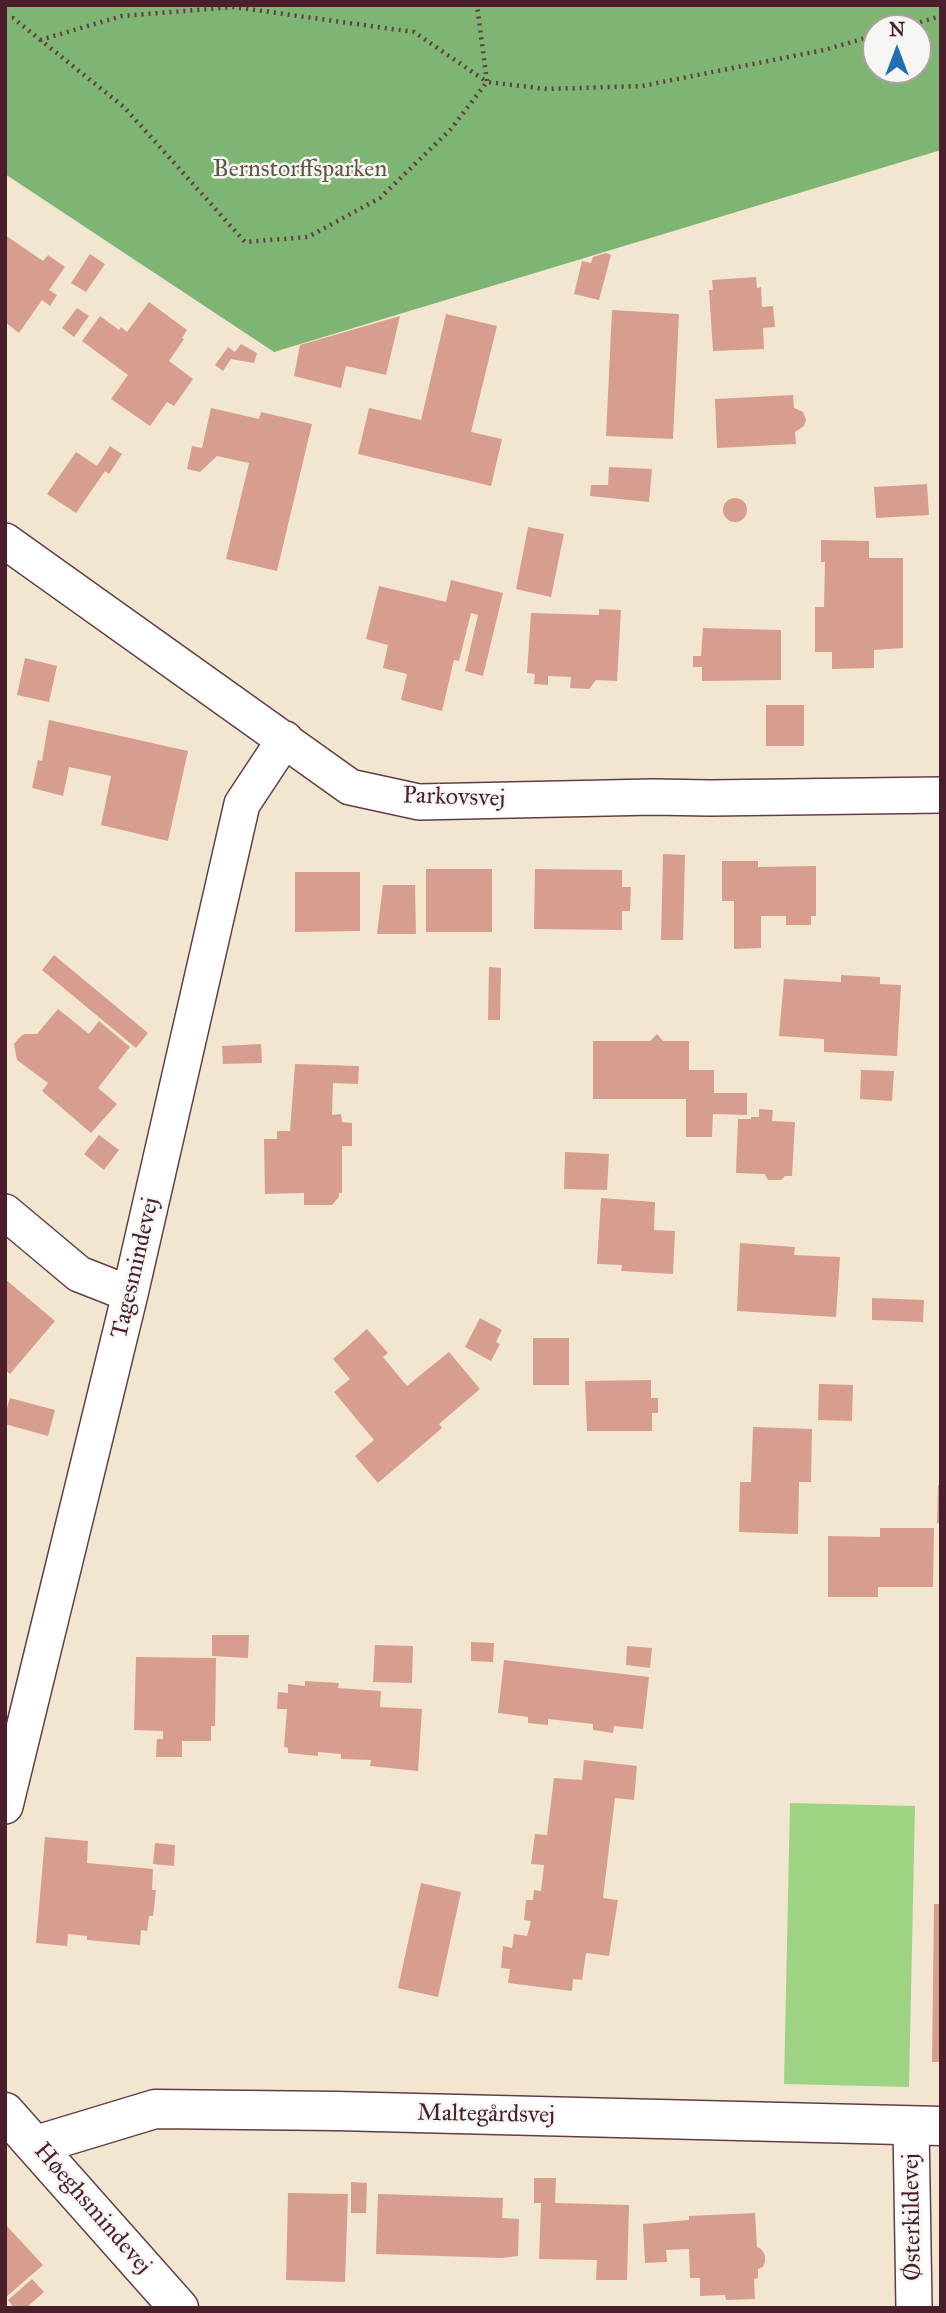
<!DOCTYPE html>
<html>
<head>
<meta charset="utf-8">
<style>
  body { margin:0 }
  #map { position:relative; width:946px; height:2313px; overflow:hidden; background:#f3e6d1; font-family:"IM FELL Great Primer",serif }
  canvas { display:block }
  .frame { position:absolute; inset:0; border:7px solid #4a1f2b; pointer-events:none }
  .north { position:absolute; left:862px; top:14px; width:70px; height:70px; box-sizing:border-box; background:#f6f6f2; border:2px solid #b1a0a2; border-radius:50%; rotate:0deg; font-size:19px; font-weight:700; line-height:28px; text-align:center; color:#4a1f2b }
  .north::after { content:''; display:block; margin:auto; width:24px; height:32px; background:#1f6fb2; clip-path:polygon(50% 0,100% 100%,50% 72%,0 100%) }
</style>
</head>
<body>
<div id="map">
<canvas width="946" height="2313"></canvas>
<div class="frame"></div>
<div class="north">N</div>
</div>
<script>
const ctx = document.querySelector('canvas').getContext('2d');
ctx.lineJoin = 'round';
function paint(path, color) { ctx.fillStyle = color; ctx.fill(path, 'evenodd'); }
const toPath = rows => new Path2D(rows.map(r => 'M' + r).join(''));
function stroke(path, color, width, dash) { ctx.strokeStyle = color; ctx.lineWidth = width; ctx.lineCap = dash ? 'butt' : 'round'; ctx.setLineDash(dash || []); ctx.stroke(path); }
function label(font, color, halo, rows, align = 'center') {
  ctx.font = font + ' "IM FELL Great Primer",serif'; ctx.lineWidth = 5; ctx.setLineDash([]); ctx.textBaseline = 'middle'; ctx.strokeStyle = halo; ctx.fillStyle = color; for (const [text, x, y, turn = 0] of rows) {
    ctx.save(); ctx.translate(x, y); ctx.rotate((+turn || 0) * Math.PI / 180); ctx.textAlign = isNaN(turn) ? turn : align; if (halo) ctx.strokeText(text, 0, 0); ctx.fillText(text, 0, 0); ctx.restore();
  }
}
paint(toPath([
  [790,1803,915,1806,909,2087,784,2084]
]), '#9ed384');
paint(toPath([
  [5,5,941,5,941,150,274,352,5,174],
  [876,28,918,28,918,70,876,70]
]), '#7eb572');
paint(toPath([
  [5,235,43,261,48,255,65,267,49,290,57,295,50,306,42,300,19,333,5,322],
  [606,253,611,255,599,300,574,294,582,261,591,263,593,257],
  [90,254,105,264,86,292,71,283],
  [756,277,757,288,761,287,762,307,773,306,775,327,763,328,764,349,713,351,709,290,713,290,712,280],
  [149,302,187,330,182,338,184,339,169,361,193,379,174,406,167,402,150,426,111,399,128,375,82,341,100,316,119,330,121,327,127,332],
  [77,308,89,316,74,337,62,328],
  [612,310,679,314,673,439,606,436],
  [446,314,497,326,471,432,502,439,491,486,358,454,369,408,421,420],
  [400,316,386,375,346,366,341,388,294,376,300,345],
  [241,344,257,353,254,363,231,359,223,371,215,365,228,347,235,352],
  [793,395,794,408,803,412,806,420,804,426,795,432,796,444,717,448,715,399],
  [211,408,259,419,261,412,312,424,277,571,226,559,249,463,217,456,200,472,187,469,192,446,202,448],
  [110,446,122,454,109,474,105,471,76,513,47,494,76,452,97,466],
  [609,467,652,469,649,502,590,496,591,485,608,485],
  [927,484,929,515,876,518,874,487],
  '723 510a12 12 0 1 1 24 0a12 12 0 1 1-24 0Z',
  [528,527,564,534,551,597,516,589],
  [821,540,869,541,869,558,903,558,903,648,874,650,874,668,832,669,832,652,815,652,815,607,824,607,825,562,821,562],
  [451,580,503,593,483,676,465,671,478,615,471,613,459,661,454,660,442,711,401,700,407,674,383,668,388,645,366,639,379,586,446,602],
  [599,609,621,610,617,681,596,680,589,689,570,688,571,677,548,676,548,685,534,684,535,674,527,673,531,613,599,615],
  [703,628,781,630,781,680,702,681,702,667,693,667,693,656,701,656],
  [25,658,57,666,49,702,17,695],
  [766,705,804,705,804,746,766,746],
  [49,720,188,751,168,841,101,825,111,776,69,767,63,796,32,788,38,760,42,761],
  [663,854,685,855,683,940,661,940],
  [722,861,758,861,758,867,816,866,816,916,811,916,811,925,786,925,786,916,761,916,761,948,734,949,734,901,722,901],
  [426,869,492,869,492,932,426,932],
  [535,869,622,870,622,887,631,887,630,911,622,911,622,930,534,929],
  [295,872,360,872,360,931,295,932],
  [383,885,415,885,416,934,377,934],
  [54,955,148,1033,136,1048,42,970],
  [489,967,501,968,500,1020,488,1020],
  [841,975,880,977,880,984,901,985,897,1056,824,1052,824,1039,779,1036,784,979,841,982],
  [58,1009,89,1034,99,1021,130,1047,98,1088,117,1104,91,1133,42,1091,48,1083,17,1060,14,1044,20,1037,24,1034,37,1034],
  [657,1034,663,1041,689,1041,689,1070,714,1070,714,1093,747,1093,747,1115,713,1114,712,1137,686,1137,686,1099,593,1099,593,1041,650,1041],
  [261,1044,262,1063,223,1064,222,1046],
  [295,1064,359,1066,358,1084,333,1083,332,1115,341,1114,342,1122,352,1123,352,1146,342,1146,342,1193,339,1193,339,1197,332,1205,304,1205,304,1193,265,1194,264,1139,277,1139,277,1131,290,1131],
  [861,1070,894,1071,892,1101,860,1099],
  [759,1109,773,1110,772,1121,795,1122,792,1176,785,1176,781,1180,768,1180,765,1174,736,1173,738,1119,751,1119,751,1117,759,1117],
  [99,1135,119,1150,104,1170,84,1154],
  [565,1152,609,1154,607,1190,564,1189],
  [601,1198,655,1202,654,1230,675,1231,673,1274,621,1271,622,1265,597,1264],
  [740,1243,795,1247,794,1255,840,1257,836,1317,737,1311],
  [5,1279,55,1321,10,1374,5,1370],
  [872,1298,924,1300,923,1322,872,1320],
  [480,1318,502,1330,496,1342,500,1344,491,1361,465,1347],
  [367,1329,388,1353,383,1357,407,1386,449,1352,480,1389,439,1424,442,1428,378,1483,355,1456,374,1440,334,1392,350,1379,333,1359],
  [533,1338,569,1338,569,1385,533,1385],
  [651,1380,651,1398,658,1398,658,1413,652,1413,652,1431,587,1431,585,1381],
  [819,1384,853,1385,852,1421,818,1420],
  [10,1398,55,1410,48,1436,5,1424,5,1414],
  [753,1427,812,1429,811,1482,799,1482,798,1534,739,1532,740,1482,751,1482],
  [938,1485,941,1485,941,1523,937,1523],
  [880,1528,934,1528,933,1587,878,1587,878,1597,828,1597,828,1536,880,1537],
  [212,1635,249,1635,248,1658,212,1656],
  [471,1642,494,1643,493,1662,471,1661],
  [375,1645,413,1646,412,1683,373,1682],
  [627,1646,652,1648,650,1668,626,1665],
  [136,1657,216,1658,215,1726,211,1726,211,1741,182,1741,182,1757,156,1757,157,1739,163,1739,163,1731,134,1730],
  [504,1660,649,1677,643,1729,614,1726,613,1733,593,1730,593,1724,548,1719,548,1725,528,1723,528,1717,498,1713],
  [305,1681,339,1683,338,1688,381,1691,380,1707,422,1709,418,1771,370,1766,371,1760,341,1759,341,1754,318,1752,318,1756,288,1753,288,1748,284,1747,287,1709,277,1709,278,1692,288,1693,288,1684,305,1686],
  [584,1760,637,1766,634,1800,615,1798,603,1898,618,1900,609,1956,586,1953,582,1980,573,1979,572,1991,508,1983,510,1969,501,1968,503,1946,512,1948,514,1934,527,1936,531,1921,524,1920,526,1900,533,1900,534,1890,541,1891,544,1865,531,1864,535,1834,547,1835,554,1778,582,1780],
  [45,1837,88,1841,87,1863,153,1869,152,1890,156,1890,153,1916,149,1916,147,1931,141,1930,140,1945,87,1940,87,1936,68,1934,67,1946,36,1943],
  [155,1843,175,1845,174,1866,153,1864],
  [421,1883,461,1892,438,1997,398,1988],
  [934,1904,941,1904,941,2062,932,2062],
  [534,2178,556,2178,555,2203,629,2205,627,2280,596,2280,597,2260,539,2259,541,2203,534,2203],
  [351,2182,367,2183,366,2213,351,2213],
  [288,2193,348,2194,345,2282,286,2280],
  [378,2194,503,2198,502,2218,519,2219,518,2256,502,2258,376,2254],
  [755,2213,757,2247,761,2249,765,2255,765,2262,763,2267,758,2269,758,2278,754,2279,755,2299,726,2300,725,2295,700,2296,700,2278,690,2278,689,2249,666,2250,667,2262,645,2263,643,2224,689,2220,689,2216],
  [5,2224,43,2265,5,2298],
  [32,2279,44,2292,26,2308,14,2308,8,2300]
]), '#d79e8f');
const street = toPath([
  [5,541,350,787,419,802,653,797,710,798,941,795],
  [5,1212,79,1274,130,1294],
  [5,1806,130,1294,242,804,285,739],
  [911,2125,914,2308]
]);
const secondary = toPath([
  [5,2112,179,2308],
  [36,2145,155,2109,336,2111,941,2126]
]);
stroke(street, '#633d44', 38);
stroke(secondary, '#633d44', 41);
stroke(toPath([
  [5,19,13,18,124,107,245,242,308,237,380,198,451,129,487,82,547,89,642,86,824,50,876,35],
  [900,28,941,16],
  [40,40,122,16,234,7,414,32,487,82,477,5]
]), '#633d44', 4.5, [2, 5]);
stroke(street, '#fff', 35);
stroke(secondary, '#fff', 38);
label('24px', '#635546', '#f6f6f2', [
  ["Bernstorffsparken",300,170]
]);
label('24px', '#4a1f2b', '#f6f6f2', [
  ["Parkovsvej",454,798,2],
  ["Tagesmindevej",136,1268,-77],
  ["Maltegårdsvej",486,2115,1],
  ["Høeghsmindevej",92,2209,49],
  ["Østerkildevej",913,2217,-91]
]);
</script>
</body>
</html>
